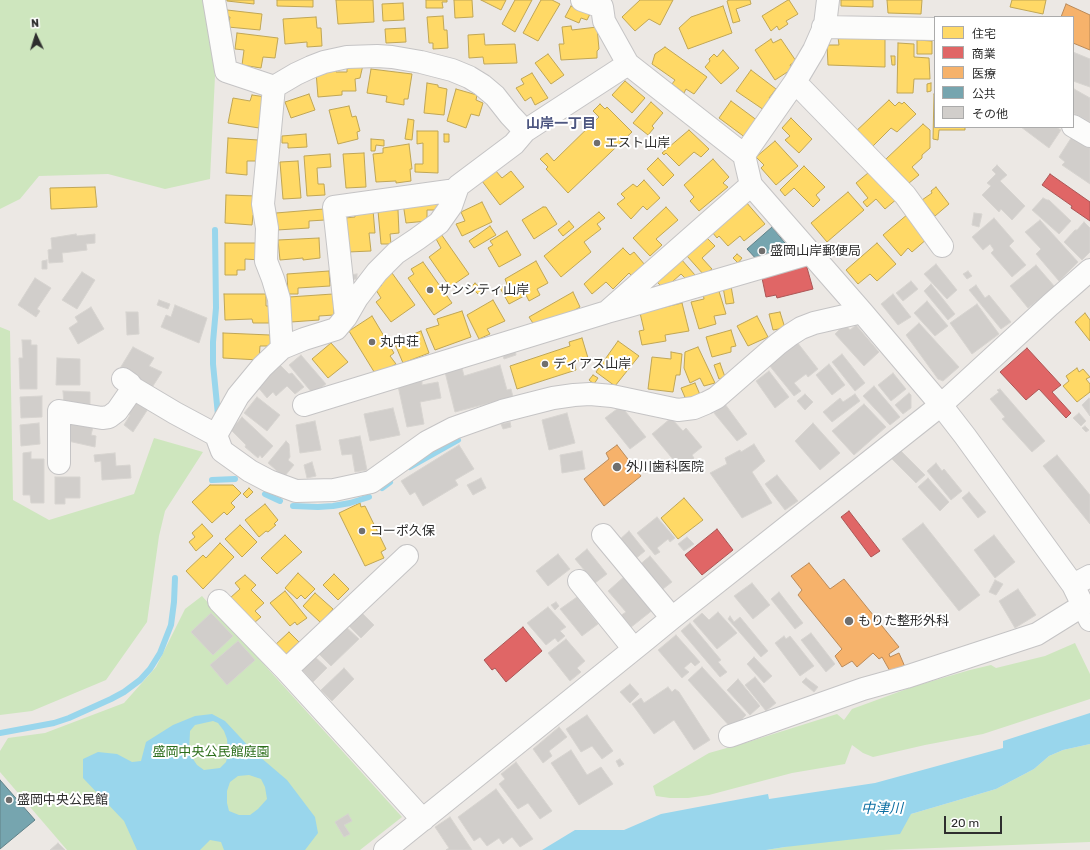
<!DOCTYPE html>
<html>
<head>
<meta charset="utf-8">
<style>
  body { margin:0 }
  #map { position:relative; width:1090px; height:850px; overflow:hidden; background:#ece8e4; font-family:Rubik,"Noto Sans JP",sans-serif }
  canvas { display:block }
  .legend { position:absolute; left:934px; top:16px; width:140px; height:112px; box-sizing:border-box; background:#fff; border:1px solid #ababab; margin:0; padding:5px 7px; list-style:none; font-size:12px; color:#2e2e2e }
  .legend li { display:flex; align-items:center; gap:8px; height:20px }
  .legend b { width:20px; border:1px solid #ababab }
  .north { position:absolute; left:16px; top:16px; width:40px; height:40px; -webkit-text-stroke:3px #fff; paint-order:stroke; rotate:356deg; font-size:11px; font-weight:700; line-height:16px; text-align:center; color:#2e2e2e }
  .north::after { content:''; display:block; margin:auto; width:14px; height:18px; background:#2e2e2e; clip-path:polygon(50% 0,100% 100%,50% 72%,0 100%) }
  .scale { position:absolute; left:944px; top:816px; width:58px; height:18px; box-sizing:border-box; border:2px solid #2e2e2e; border-top:0; padding-left:5px; font-size:12px; line-height:14px; white-space:nowrap; color:#2e2e2e; -webkit-text-stroke:3px #fff; paint-order:stroke }
</style>
</head>
<body>
<div id="map">
<canvas width="1090" height="850"></canvas>
<ul class="legend">
<li><b style="height:11px;background:#ffd966"></b>住宅</li>
<li><b style="height:11px;background:#e06666"></b>商業</li>
<li><b style="height:11px;background:#f6b26b"></b>医療</li>
<li><b style="height:11px;background:#76a5af"></b>公共</li>
<li><b style="height:11px;background:#d1cecb"></b>その他</li>
</ul>
<div class="north">N</div>
<div class="scale">20 m</div>
</div>
<script>
const ctx = document.querySelector('canvas').getContext('2d');
ctx.lineJoin = 'round';
function paint(path, color) { ctx.fillStyle = color; ctx.fill(path, 'evenodd'); }
const toPath = rows => new Path2D(rows.map(r => 'M' + r).join(''));
function stroke(path, color, width, dash) { ctx.strokeStyle = color; ctx.lineWidth = width; ctx.lineCap = dash ? 'butt' : 'round'; ctx.setLineDash(dash || []); ctx.stroke(path); }
function label(font, color, halo, rows, align = 'center') {
  ctx.font = font + ' Rubik,"Noto Sans JP",sans-serif'; ctx.lineWidth = 4; ctx.setLineDash([]); ctx.textBaseline = 'middle'; ctx.strokeStyle = halo; ctx.fillStyle = color; for (const [text, x, y, turn = 0] of rows) {
    ctx.save(); ctx.translate(x, y); ctx.rotate((+turn || 0) * Math.PI / 180); ctx.textAlign = isNaN(turn) ? turn : align; if (halo) ctx.strokeText(text, 0, 0); ctx.fillText(text, 0, 0); ctx.restore();
  }
}
paint(toPath([
  [0,0,203,0,215,76,210,179,165,189,108,174,39,176,20,199,0,209],
  [0,327,10,331,13,500,49,520,134,494,154,438,203,452,165,511,159,536,147,622,106,680,32,711,0,715],
  [202,596,402,817,360,850,67,850,0,772,0,751,8,738,45,733,124,703,156,667,185,609],
  [1075,643,1090,674,1090,699,983,734,925,745,873,757,863,753,852,745,845,764,792,773,709,795,688,798,670,798,656,796,653,786,709,753,748,742,837,714,844,720,852,709,915,686,970,670,991,665,996,668,1045,656],
  [1090,744,1090,842,883,850,766,850,785,847,911,814,996,789,1034,769,1049,756,1063,750]
]), '#cee6be');
paint(toPath([
  [1090,713,1090,744,1063,750,1049,756,1034,769,996,789,911,814,900,834,785,847,766,850,542,850,575,830,624,830,661,814,698,807,768,794,769,799,875,783,1003,748,1003,741],
  [212,714,225,721,253,751,287,780,315,817,318,833,305,850,224,850,221,842,210,840,200,850,137,850,124,821,83,778,83,759,98,752,117,754,132,762,141,761,146,742,173,725,195,716],
  [213,721,218,723,224,731,227,739,228,753,226,762,220,768,204,770,197,765,189,753,190,731,195,725],
  [249,775,261,779,265,787,267,799,258,809,250,815,239,815,229,811,227,803,227,791,230,782,238,776]
]), '#99d6ec');
const homes = toPath([
  [227,0,254,0,254,4,227,1,227,0],
  [277,0,313,0,313,7,277,6,277,0],
  [336,0,373,0,374,22,338,24,336,0],
  [426,0,447,0,447,2,442,2,443,8,426,8,426,0],
  [454,0,472,0,473,17,455,18,454,0],
  [481,0,506,0,501,10,481,0],
  [515,0,532,0,515,32,502,24,515,0],
  [541,0,552,0,560,4,538,41,523,33,541,0],
  [640,0,673,0,660,25,649,19,635,31,622,17,640,0],
  [729,0,750,0,751,4,736,9,740,21,733,23,727,1,729,0],
  [788,0,789,0,798,14,786,21,788,24,779,30,777,26,771,31,762,16,788,0],
  [841,0,873,0,873,7,841,6,841,0],
  [887,0,922,0,921,14,888,13,887,0],
  [1012,0,1046,0,1043,14,1010,7,1012,0],
  [403,3,404,20,383,21,382,4,403,3],
  [571,6,590,14,587,20,581,18,579,23,565,17,571,6],
  [723,6,732,33,688,49,679,28,691,17,723,6],
  [227,10,262,14,260,30,228,27,230,17,227,17,227,10],
  [443,16,444,30,447,30,448,48,433,49,433,43,429,43,427,17,443,16],
  [316,17,317,28,321,28,322,46,307,47,307,42,285,44,283,19,316,17],
  [571,26,572,30,597,27,599,49,597,51,597,58,561,60,559,44,564,44,562,27,571,26],
  [405,28,406,42,386,43,385,29,405,28],
  [237,33,278,38,275,58,263,57,261,68,242,65,244,50,235,49,237,33],
  [484,34,485,45,515,44,517,63,484,64,483,57,469,58,468,35,484,34],
  [838,37,885,38,885,67,828,65,827,45,839,45,838,37],
  [771,39,773,43,781,39,796,61,790,65,792,69,775,80,755,50,771,39],
  [917,40,932,41,932,54,917,54,917,40],
  [898,43,914,44,914,57,929,58,930,79,914,79,913,93,897,93,898,43],
  [665,47,707,77,694,94,686,89,684,93,672,84,675,80,652,64,655,54,665,47],
  [723,50,739,68,721,84,705,67,710,61,709,59,714,54,717,57,723,50],
  [548,54,564,75,551,84,535,63,548,54],
  [891,56,895,56,895,65,892,65,891,56],
  [363,65,360,78,355,79,356,91,342,91,342,95,318,97,316,72,336,70,336,72,347,72,347,66,363,65],
  [371,69,412,74,408,99,404,99,404,105,386,102,387,96,367,93,371,69],
  [751,70,776,89,769,98,772,99,764,110,736,91,751,70],
  [532,73,548,98,535,105,531,97,525,101,516,88,524,84,521,79,532,73],
  [625,81,645,98,632,113,612,95,625,81],
  [427,83,438,85,438,87,447,89,444,115,424,113,427,83],
  [931,83,931,91,927,92,927,84,931,83],
  [456,89,477,95,476,100,483,103,479,116,471,114,466,128,447,121,456,89],
  [309,94,315,110,291,118,285,102,309,94],
  [934,94,935,94,935,127,965,127,965,130,939,130,938,140,933,139,934,94],
  [252,95,266,97,259,128,228,123,233,98,250,101,252,95],
  [889,100,895,106,899,102,902,104,904,102,916,114,897,132,891,128,869,150,853,134,889,100],
  [731,101,758,121,746,138,719,118,731,101],
  [651,102,663,113,652,126,654,128,648,135,633,123,651,102],
  [600,104,605,109,607,107,632,132,568,193,546,169,548,167,540,159,547,153,554,161,599,117,593,111,600,104],
  [349,106,352,117,356,116,360,131,357,132,358,139,338,144,329,110,349,106],
  [791,118,812,139,799,153,785,140,790,136,782,128,791,118],
  [408,119,414,120,412,140,405,139,408,119],
  [923,124,930,130,930,148,922,155,922,158,912,167,919,175,909,183,886,159,923,124],
  [689,130,709,149,701,157,694,152,679,166,666,153,664,155,662,153,689,130],
  [417,131,438,131,438,173,415,172,415,164,423,164,423,143,417,144,417,131],
  [306,134,307,147,288,148,288,143,282,143,282,136,306,134],
  [444,134,449,134,449,142,444,142,444,134],
  [228,138,258,140,257,161,247,161,247,175,226,173,228,138],
  [371,139,384,140,384,146,376,145,375,151,371,151,371,139],
  [775,141,798,166,776,185,761,168,764,165,756,157,775,141],
  [409,144,412,169,410,169,411,181,396,183,396,181,376,182,373,154,383,153,383,148,409,144],
  [364,153,366,187,346,188,343,154,364,153],
  [330,154,331,167,317,168,318,184,324,184,325,195,307,196,304,156,330,154],
  [658,158,674,175,663,186,647,169,658,158],
  [713,159,729,177,723,183,728,187,699,211,690,201,694,197,684,185,713,159],
  [298,161,301,198,283,199,280,162,298,161],
  [804,166,825,187,816,195,820,200,813,207,794,188,785,196,780,190,804,166],
  [874,168,898,198,885,209,876,199,867,207,863,202,868,198,856,183,874,168],
  [495,170,502,178,511,171,524,187,500,205,482,181,495,170],
  [644,180,660,198,647,210,643,206,631,219,617,204,625,198,621,194,633,184,637,187,644,180],
  [95,187,97,207,51,209,50,188,95,187],
  [936,187,949,204,935,216,922,200,932,193,931,191,936,187],
  [848,192,864,210,827,242,811,223,848,192],
  [226,195,257,196,257,215,253,215,252,225,225,223,226,195],
  [440,200,441,210,427,210,427,221,406,223,403,203,440,200],
  [482,202,492,222,462,236,456,224,465,221,461,212,482,202],
  [746,202,765,224,744,241,740,236,728,246,719,236,717,238,712,232,746,202],
  [543,207,546,207,557,224,534,239,522,220,543,207],
  [666,207,678,220,656,239,662,245,650,256,633,238,666,207],
  [324,209,325,220,309,221,309,228,277,230,276,213,324,209],
  [373,210,375,233,369,233,371,251,348,252,345,218,355,217,355,211,373,210],
  [398,210,399,233,390,234,391,244,381,244,378,211,398,210],
  [599,212,605,218,597,224,601,229,584,242,591,252,561,277,544,256,599,212],
  [908,214,928,238,912,252,908,248,901,256,883,235,908,214],
  [569,221,574,227,563,236,558,230,569,221],
  [490,226,496,235,474,248,469,241,490,226],
  [507,231,521,255,499,267,488,248,493,245,490,241,507,231],
  [441,234,469,274,450,287,429,257,441,248,435,237,441,234],
  [319,238,320,258,303,260,303,258,280,260,278,240,319,238],
  [707,238,715,246,702,258,712,269,704,275,687,256,707,238],
  [225,243,260,243,260,260,245,259,245,270,237,270,237,275,225,275,225,243],
  [877,243,896,264,877,281,870,274,858,284,846,270,877,243],
  [623,248,630,255,634,252,645,265,632,276,629,273,613,289,606,282,592,294,584,284,623,248],
  [737,254,742,258,738,263,733,258,737,254],
  [681,259,695,275,688,281,681,274,664,289,655,280,681,259],
  [536,261,548,283,537,289,540,295,529,301,526,295,509,304,500,288,507,284,505,279,536,261],
  [423,262,452,303,434,315,408,278,414,274,411,269,423,262],
  [329,271,330,286,298,288,298,294,288,294,287,274,329,271],
  [392,273,415,305,391,322,376,302,381,298,376,290,382,285,379,282,392,273],
  [475,283,483,290,478,294,471,287,475,283],
  [731,286,734,303,726,304,723,287,731,286],
  [718,288,726,314,714,316,716,324,699,329,691,302,704,299,703,293,718,288],
  [573,292,580,307,549,325,536,328,529,317,573,292],
  [224,294,266,294,266,306,269,306,269,323,253,323,252,319,225,320,224,294],
  [333,294,334,315,319,316,319,320,291,322,289,297,333,294],
  [493,300,505,321,487,329,490,334,479,339,467,315,493,300],
  [682,303,689,331,665,335,666,341,642,345,639,331,644,330,640,313,682,303],
  [462,311,471,337,435,350,426,329,439,325,437,319,462,311],
  [780,312,785,328,773,330,769,314,780,312],
  [1085,313,1090,320,1090,341,1075,322,1085,313],
  [372,316,394,353,390,356,396,364,376,375,349,331,372,316],
  [757,316,768,337,748,346,737,326,757,316],
  [731,330,736,346,731,347,731,352,712,357,706,337,731,330],
  [421,331,429,353,403,363,394,342,421,331],
  [223,333,270,335,271,346,260,346,259,360,223,358,223,333],
  [582,338,588,358,574,362,576,370,517,389,510,366,570,346,569,342,582,338],
  [618,341,639,356,615,386,596,372,618,341],
  [331,343,348,362,328,378,312,359,331,343],
  [698,347,715,383,704,386,700,378,690,383,684,368,685,352,698,347],
  [671,352,682,354,680,375,676,375,673,392,648,389,652,357,671,359,671,352],
  [720,363,725,377,719,379,714,365,720,363],
  [1077,368,1079,372,1083,369,1090,377,1086,379,1090,384,1090,392,1077,402,1063,386,1069,381,1066,376,1077,368],
  [593,375,598,378,594,384,589,380,593,375],
  [695,383,701,397,687,402,681,388,695,383],
  [210,485,233,485,241,493,231,503,235,507,227,515,224,512,212,523,192,502,210,485],
  [249,488,253,492,247,498,243,494,249,488],
  [684,498,703,520,678,539,661,518,684,498],
  [360,503,361,507,365,506,386,549,381,552,384,558,365,566,339,513,360,503],
  [265,504,278,520,274,524,276,525,268,532,266,531,259,537,245,520,265,504],
  [202,524,213,536,196,551,189,542,195,537,192,533,202,524],
  [240,525,257,542,242,557,225,539,240,525],
  [285,535,302,552,277,574,261,558,285,535],
  [220,543,234,557,203,589,186,571,203,555,206,558,220,543],
  [298,573,315,589,305,599,301,595,297,599,285,588,298,573],
  [334,574,349,589,338,600,323,585,334,574],
  [245,575,256,585,251,590,264,603,255,611,261,617,254,623,230,598,240,589,235,583,245,575],
  [285,591,307,618,297,625,295,622,290,626,270,603,285,591],
  [315,593,333,609,321,623,303,606,315,593],
  [289,632,299,642,284,656,274,646,289,632]
]);
paint(homes, '#ffd966');
stroke(homes, '#c0a655', 1);
const shops = toPath([
  [1050,174,1090,202,1090,221,1071,208,1072,206,1042,185,1050,174],
  [806,264,813,289,777,298,776,295,766,297,762,278,788,271,788,268,806,264],
  [1027,348,1061,385,1052,392,1071,413,1066,418,1039,389,1026,400,1000,372,1027,348],
  [849,511,880,551,871,557,841,517,849,511],
  [717,529,733,550,702,575,685,555,717,529],
  [523,627,542,651,506,682,495,668,492,670,484,660,523,627]
]);
paint(shops, '#e06666');
stroke(shops, '#ab5555', 1);
const health = toPath([
  [1066,4,1090,15,1090,50,1073,43,1073,17,1061,17,1066,4],
  [617,445,641,476,604,506,584,479,609,459,606,453,617,445],
  [809,563,830,589,844,579,899,647,889,654,890,657,899,653,905,667,891,673,882,657,879,659,873,653,857,667,852,661,842,667,835,656,842,649,798,595,802,590,791,576,809,563]
]);
paint(health, '#f6b26b');
stroke(health, '#ba8a59', 1);
const public = toPath([
  [772,227,789,248,771,259,758,261,747,249,772,227],
  [0,780,35,820,0,849,0,780]
]);
paint(public, '#76a5af');
stroke(public, '#608188', 1);
stroke(toPath([
  [215,230,216,308,213,342,213,364,218,415],
  [410,467,458,440],
  [212,480,235,479],
  [382,488,390,482],
  [265,494,280,501],
  [293,506,318,507,333,506,350,503,369,497],
  [0,733,54,723,69,718,111,699,124,692,140,680,150,669,160,653,171,625,174,602,175,578]
]), '#99d6ec', 6);
const building = toPath([
  [1073,52,1090,59,1090,87,1073,81,1073,52],
  [1074,89,1090,98,1090,122,1073,113,1074,89],
  [1021,127,1056,127,1061,130,1049,148,1021,127],
  [1073,135,1090,146,1090,184,1062,165,1065,162,1059,157,1073,135],
  [997,165,1007,175,1000,181,1025,206,1012,220,1001,209,999,212,982,195,991,186,987,183,996,174,992,170,997,165],
  [1043,198,1047,200,1049,200,1071,221,1059,234,1032,210,1043,198],
  [974,213,982,214,979,227,972,225,974,213],
  [994,218,1014,241,1009,246,1026,265,1012,277,991,253,994,250,990,244,983,250,972,237,994,218],
  [1040,220,1078,262,1059,281,1036,254,1041,249,1025,232,1040,220],
  [1084,222,1090,228,1090,252,1082,260,1064,242,1075,230,1077,230,1084,222],
  [76,234,77,236,95,234,95,243,86,244,87,250,62,253,63,262,49,263,48,250,52,249,51,238,76,234],
  [47,260,47,269,42,269,42,261,47,260],
  [936,264,957,290,947,299,924,274,936,264],
  [1036,265,1055,287,1028,308,1010,286,1036,265],
  [968,271,972,276,967,279,963,274,968,271],
  [82,272,95,280,77,309,62,300,82,272],
  [357,274,357,279,349,280,349,275,357,274],
  [35,278,51,288,37,309,40,311,36,317,18,305,35,278],
  [911,281,918,289,903,301,896,293,911,281],
  [931,284,955,314,948,320,924,291,931,284],
  [976,285,985,298,989,295,1011,322,1001,329,969,290,976,285],
  [893,294,911,317,898,325,881,304,893,294],
  [159,300,170,304,168,309,157,305,159,300],
  [927,301,948,326,935,336,914,313,927,301],
  [977,304,999,334,972,354,950,323,977,304],
  [175,305,207,318,199,343,161,327,166,315,171,317,175,305],
  [91,307,104,329,78,344,69,328,78,322,75,317,91,307],
  [126,312,138,312,139,334,127,335,126,312],
  [919,323,959,367,943,381,938,379,906,335,919,323],
  [845,324,850,330,856,325,879,352,864,366,835,334,845,324],
  [22,340,31,340,31,345,37,345,37,389,20,389,19,358,23,358,22,340],
  [797,342,818,369,808,377,806,374,794,383,801,391,794,396,769,365,797,342],
  [133,347,154,358,149,366,162,372,151,389,119,370,133,347],
  [515,349,516,355,504,359,502,353,515,349],
  [842,354,865,383,855,391,832,362,842,354],
  [301,355,326,384,313,394,289,365,301,355],
  [57,358,80,359,80,385,56,385,57,358],
  [829,364,845,385,832,395,816,375,829,364],
  [280,365,289,374,292,373,304,387,295,394,287,386,276,396,273,392,267,398,257,386,280,365],
  [500,365,507,390,511,389,513,397,455,412,445,372,462,368,464,376,500,365],
  [769,371,789,397,775,408,756,381,769,371],
  [893,373,906,389,891,401,878,385,893,373],
  [422,380,422,385,438,382,441,398,420,402,424,424,407,427,398,386,422,380],
  [874,386,900,417,890,425,863,396,874,386],
  [1000,389,1045,441,1032,452,1002,419,1005,417,990,399,999,392,997,390,1000,389],
  [63,391,90,392,90,408,64,405,63,391],
  [909,393,911,395,911,408,903,414,895,405,909,393],
  [805,394,813,402,805,410,797,401,805,394],
  [855,394,860,401,832,422,823,412,840,398,843,402,855,394],
  [42,396,42,417,21,418,20,397,42,396],
  [257,397,280,415,267,431,244,413,257,397],
  [1089,398,1090,399,1090,416,1082,405,1089,398],
  [134,400,148,409,133,432,124,425,130,415,126,412,134,400],
  [725,404,747,434,737,441,714,413,725,404],
  [864,404,886,427,854,455,832,431,864,404],
  [621,406,646,437,630,449,605,418,621,406],
  [393,408,400,435,370,441,364,414,393,408],
  [567,413,575,443,549,450,542,420,567,413],
  [1079,413,1086,421,1081,426,1073,418,1079,413],
  [242,417,273,446,262,458,260,455,258,458,245,447,246,445,231,430,242,417],
  [68,418,94,423,91,435,96,436,95,447,68,441,68,418],
  [671,418,683,431,686,428,702,447,692,455,694,458,681,469,652,434,671,418],
  [315,421,321,450,300,453,296,425,315,421],
  [510,422,511,427,503,429,501,424,510,422],
  [39,423,40,444,21,446,20,425,39,423],
  [813,423,840,453,820,470,795,441,813,423],
  [1085,426,1089,430,1086,432,1082,428,1085,426],
  [360,436,367,470,355,472,352,454,342,455,339,440,360,436],
  [286,441,289,444,290,457,288,460,294,465,284,477,268,463,286,441],
  [754,444,765,461,752,472,772,503,742,518,710,473,727,464,725,458,740,450,741,452,754,444],
  [459,445,474,469,455,480,458,485,423,506,415,492,410,495,401,481,459,445],
  [582,451,585,469,562,473,560,455,582,451],
  [901,451,925,475,916,483,892,459,901,451],
  [31,452,31,459,44,459,44,503,31,503,30,495,23,495,23,453,31,452],
  [115,453,116,466,130,465,131,478,102,480,101,461,95,462,94,455,115,453],
  [1057,455,1090,495,1090,524,1043,466,1057,455],
  [312,462,316,476,307,478,304,465,312,462],
  [936,463,942,471,944,469,962,491,951,500,927,471,936,463],
  [777,475,798,501,785,510,765,484,777,475],
  [55,477,80,477,80,498,65,498,65,504,55,504,55,477],
  [481,478,486,488,473,495,467,485,481,478],
  [928,478,949,502,940,511,918,487,928,478],
  [969,492,986,512,978,518,962,498,969,492],
  [657,517,675,538,670,542,668,539,657,548,660,552,655,555,637,533,657,517],
  [923,523,980,595,959,611,902,539,923,523],
  [629,531,645,551,634,560,618,541,629,531],
  [994,535,1015,562,995,578,974,550,994,535],
  [687,537,694,544,684,551,678,544,687,537],
  [587,549,607,574,595,583,575,559,587,549],
  [558,554,570,569,548,586,536,571,558,554],
  [650,556,672,582,663,589,660,585,656,588,638,566,650,556],
  [626,575,654,609,630,628,620,616,626,612,608,591,626,575],
  [995,580,1003,584,996,595,989,592,995,580],
  [752,583,770,605,753,619,734,596,752,583],
  [1018,589,1036,615,1015,628,999,601,1018,589],
  [779,592,803,623,795,629,771,599,779,592],
  [577,597,598,624,582,636,560,609,577,597],
  [556,602,559,606,555,610,551,605,556,602],
  [548,607,566,627,560,631,565,636,558,642,555,638,546,645,527,623,548,607],
  [361,612,374,625,361,638,348,625,361,612],
  [718,612,737,633,717,649,693,621,702,613,709,620,718,612],
  [211,613,233,636,213,655,191,632,211,613],
  [730,616,734,622,740,617,768,651,761,657,728,619,730,616],
  [690,623,721,660,718,662,727,672,720,677,681,631,690,623],
  [344,625,359,639,331,666,316,651,344,625],
  [811,633,835,664,826,672,801,640,811,633],
  [676,635,700,662,695,666,691,662,684,668,689,672,682,678,658,650,676,635],
  [784,636,786,639,790,636,814,666,800,676,775,643,784,636],
  [566,639,585,661,577,668,581,672,570,681,548,653,566,639],
  [238,641,255,660,227,685,210,665,238,641],
  [313,655,327,668,313,682,299,667,313,655],
  [754,657,772,676,764,683,747,664,754,657],
  [702,667,746,715,732,729,688,680,702,667],
  [344,668,354,679,332,701,321,690,344,668],
  [755,677,776,703,766,711,745,685,755,677],
  [806,678,818,687,814,692,802,682,806,678],
  [738,679,760,706,750,715,727,690,738,679],
  [630,684,639,694,630,703,620,692,630,684],
  [668,687,672,692,675,689,679,692,710,740,694,750,674,720,654,734,632,704,641,698,644,703,668,687],
  [587,715,613,751,602,759,592,746,581,752,566,729,587,715],
  [559,727,567,737,549,751,552,756,543,763,533,749,559,727],
  [571,750,587,775,601,767,613,784,579,805,551,763,571,750],
  [620,759,624,764,619,767,616,761,620,759],
  [516,762,552,811,540,819,528,803,518,809,499,784,505,779,501,774,516,762],
  [496,789,533,839,520,847,512,837,503,844,499,838,487,846,480,837,474,841,458,817,496,789],
  [348,814,352,821,344,825,350,834,344,837,335,822,348,814],
  [450,817,472,850,446,850,449,848,435,827,450,817],
  [58,843,65,850,50,850,58,843]
]);
paint(building, '#d1cecb');
stroke(building, '#d7d4d0', 1);
const minor = toPath([
  [214,0,226,71,274,87,296,74,311,67,324,62,347,57,377,56,392,57,421,62,452,70,469,77,482,85,495,96,510,115,525,131],
  [582,0,602,7,604,21,628,64,744,155,751,185,862,312,941,405,965,436,1073,585,1090,620],
  [823,27,935,29],
  [628,64,525,131,514,144,458,186,451,206,439,223,417,239,396,253,377,272,357,298,346,317,336,329,304,339,282,348,262,367,238,396,216,435,222,451,250,471,269,481,296,491,334,490,371,482,427,442,454,428,502,411,553,398,574,395,590,394,612,396,678,410,694,408,706,403,716,398,778,344,790,335,801,328,814,323,862,312],
  [795,82,905,195,942,246],
  [274,87,263,204,267,228,266,261,273,279,279,299,282,348],
  [1073,126,1090,136],
  [744,155,795,82,814,50,825,25,828,0],
  [609,310,751,185],
  [346,317,334,207,456,190],
  [123,379,130,384,133,388,175,413,216,435],
  [304,405,607,312,629,306,811,253],
  [59,463,59,411,102,418,109,417,117,411,133,388],
  [603,535,672,618],
  [579,581,634,649],
  [1073,585,1090,576],
  [219,601,286,670,423,820],
  [286,670,407,556],
  [730,736,863,689,906,677,1037,634,1082,606],
  [385,850,644,641,672,618,941,405,1050,305,1090,270]
]);
stroke(minor, '#c5c4c5', 24);
stroke(minor, '#fcfcfb', 22);
for (const [x, y, r, color] of [
  [597,143,4,"#706f6e"],
  [762,251,4,"#706f6e"],
  [430,290,4,"#706f6e"],
  [372,342,4,"#706f6e"],
  [545,364,4,"#706f6e"],
  [617,467,5,"#706f6e"],
  [362,531,4,"#706f6e"],
  [849,621,5,"#706f6e"],
  [9,800,4,"#706f6e"]
]) { const dot = new Path2D(); dot.arc(x, y, r, 0, 2 * Math.PI); ctx.fillStyle = color; ctx.fill(dot); stroke(dot, '#fff', 1.5); }
label('13px', '#2e2e2e', '#fff', [
  ["エスト山岸",605,143],
  ["盛岡山岸郵便局",770,251],
  ["サンシティ山岸",438,290],
  ["丸中荘",380,342],
  ["ディアス山岸",553,364],
  ["外川歯科医院",626,467],
  ["コーポ久保",370,531],
  ["もりた整形外科",858,621],
  ["盛岡中央公民館",17,800]
], 'left');
label('13px', '#2c6e1b', '#fff', [
  ["盛岡中央公民館庭園",211,752]
]);
label('bold 14px', '#4d5680', '#fff', [
  ["山岸一丁目",561,124]
]);
label('italic 14px', '#0d6fa3', '#fff', [
  ["中津川",882,809]
]);
</script>
</body>
</html>
